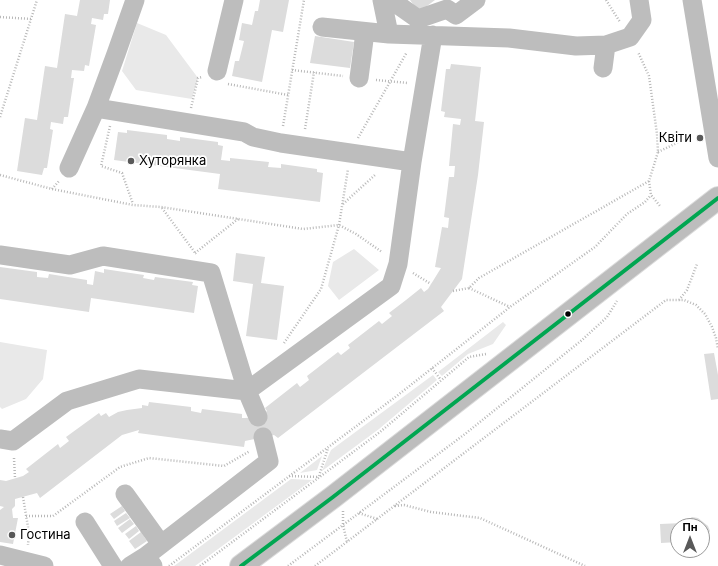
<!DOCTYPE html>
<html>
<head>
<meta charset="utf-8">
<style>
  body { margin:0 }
  #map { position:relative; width:718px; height:566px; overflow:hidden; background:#fff; font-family:Inter,sans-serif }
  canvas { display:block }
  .north { position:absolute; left:670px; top:518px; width:40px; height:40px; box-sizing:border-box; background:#fff; border:1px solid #999; border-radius:50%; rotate:0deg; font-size:11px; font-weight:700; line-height:16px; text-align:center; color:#000 }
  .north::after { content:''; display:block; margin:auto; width:14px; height:18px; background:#595959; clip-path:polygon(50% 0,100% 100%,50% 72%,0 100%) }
</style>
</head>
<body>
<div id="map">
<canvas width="718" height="566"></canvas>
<div class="north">Пн</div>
</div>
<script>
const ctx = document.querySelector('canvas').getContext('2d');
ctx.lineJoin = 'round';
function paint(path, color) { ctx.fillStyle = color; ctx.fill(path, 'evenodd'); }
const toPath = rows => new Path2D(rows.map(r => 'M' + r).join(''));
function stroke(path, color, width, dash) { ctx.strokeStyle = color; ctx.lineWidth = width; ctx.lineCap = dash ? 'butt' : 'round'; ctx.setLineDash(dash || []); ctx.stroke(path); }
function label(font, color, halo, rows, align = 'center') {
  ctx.font = font + ' Inter,sans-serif'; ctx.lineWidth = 3.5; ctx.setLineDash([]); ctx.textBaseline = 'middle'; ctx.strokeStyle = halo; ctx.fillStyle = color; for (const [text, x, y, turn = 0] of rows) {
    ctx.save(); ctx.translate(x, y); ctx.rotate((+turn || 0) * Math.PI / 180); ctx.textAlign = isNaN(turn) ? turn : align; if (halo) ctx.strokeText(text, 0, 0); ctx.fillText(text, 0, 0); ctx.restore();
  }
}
paint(toPath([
  [137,23,166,35,198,78,192,99,136,90,122,71],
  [354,249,379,270,339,300,328,286,333,262],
  [503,322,506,325,493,344,468,354,442,376,438,372],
  [0,342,47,350,43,379,26,399,2,409,0,407],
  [433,375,437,380,379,429,322,471,331,450],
  [322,456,317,470,300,473],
  [291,479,312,480,195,566,174,566]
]), '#e9e9e9');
paint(toPath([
  [80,0,110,0,108,14,104,14,103,20,92,18,91,24,96,25,89,66,85,65,84,71,72,70,71,78,74,78,68,117,64,117,63,124,51,122,50,129,53,130,47,168,44,168,42,175,17,171,25,118,37,120,45,66,57,68,65,14,77,16],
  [260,0,289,0,283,32,272,30,262,82,232,76,235,61,239,61,244,41,239,40,242,23,252,25,255,11,258,11],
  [410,0,435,0,419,12],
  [315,36,354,42,350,68,310,63],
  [451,64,481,67,475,121,484,122,478,175,462,279,441,307,444,311,278,438,274,435,245,441,244,447,138,433,139,430,122,435,40,498,37,493,15,499,15,506,12,509,13,518,18,518,13,544,0,542,0,510,4,507,0,506,0,480,6,481,23,476,29,472,26,469,58,444,60,448,69,441,66,437,99,413,101,416,106,413,109,417,118,412,127,410,142,408,142,405,148,406,149,402,191,407,191,411,201,413,202,409,242,414,242,418,245,418,258,417,267,411,265,408,297,383,300,387,309,380,307,376,338,352,341,355,350,348,348,345,379,321,382,324,392,316,389,313,406,300,421,288,424,292,428,289,441,268,435,267,442,227,448,228,449,218,444,217,449,177,454,177,455,166,449,166,453,124,460,125,461,119,444,117,445,112,441,111,446,69,450,69],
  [127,130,167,135,167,139,180,141,180,137,218,142,218,145,223,146,221,160,230,161,230,158,269,162,268,167,281,168,281,164,317,169,317,172,323,173,320,202,218,189,220,174,114,160,118,132,127,133],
  [236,253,265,257,261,283,284,286,277,340,246,336,253,284,233,281],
  [0,267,37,272,37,277,48,278,49,274,87,280,87,284,93,285,95,271,104,273,104,269,144,275,143,278,154,280,155,277,193,282,192,285,198,286,194,313,91,298,89,312,0,299],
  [714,353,718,375,718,399,711,400,704,354],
  [122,506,125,511,114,519,110,514],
  [126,513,130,518,117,526,114,521],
  [692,517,698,518,708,526,710,531,702,544,702,526,678,526,678,542,661,543,660,524,683,523],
  [130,519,134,524,122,533,118,528],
  [136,526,139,531,129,539,125,534],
  [141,532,147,541,135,549,129,541]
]), '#dcdcdc');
const major = toPath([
  [241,566,333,497,718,198]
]);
stroke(major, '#dbdbdb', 24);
stroke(toPath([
  [606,0,620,22],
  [0,17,31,19],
  [292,70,343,76],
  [376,80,408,83],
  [228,84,288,95],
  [191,108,198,78,202,77],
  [0,117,37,0],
  [110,126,101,166,122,173,133,204],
  [283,126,304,0],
  [305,129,314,72],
  [358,138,407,52],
  [658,152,685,139],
  [0,175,52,189,133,205,161,207,303,229,339,225,356,234,382,252],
  [649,181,651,195,660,206],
  [52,189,59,181],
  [343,204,376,174],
  [162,208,196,254],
  [195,253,238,219],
  [413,273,431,284],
  [469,288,510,307],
  [453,291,469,288,479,278,649,181,658,152,657,134,649,76,638,52],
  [679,300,687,290,697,264],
  [284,343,321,289,339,225,348,169],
  [432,368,441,380],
  [14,458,15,478],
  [289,476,318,477],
  [319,476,328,448],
  [23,497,29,533,28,545],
  [395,506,404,505,431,512,480,518,585,566],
  [343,511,343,525,347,542],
  [359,513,377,519],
  [26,516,53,516,120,467,149,458,224,466,250,451],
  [169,566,398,395,510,307,595,247,627,214,645,202,651,195],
  [200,566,380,432,469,357,486,354],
  [288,566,465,434,582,340,607,317,617,301],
  [315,566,666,300,684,300,696,305,705,314,712,327,716,338,718,349]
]), '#b8b8b8', 2.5, [1, 2]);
stroke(toPath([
  [135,0,116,54,96,108,244,132,253,137,281,143,412,162],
  [382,0,389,34,509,38,576,46,606,45,630,37,642,20,639,0],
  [391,0,418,19,447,9,456,15,476,0],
  [692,0,718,158],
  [322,27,389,34],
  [603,68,606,45],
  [217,71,234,0],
  [359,78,365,32],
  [69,168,96,108],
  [0,255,70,265,103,256,211,273,247,391,258,417],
  [0,439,13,441,67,401,139,379,247,391,391,286,398,264,412,162,433,35],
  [125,494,161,544],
  [85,522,113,566],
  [0,555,44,566],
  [130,566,146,556],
  [153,566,146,556,269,461,263,437]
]), '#bdbdbd', 19);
stroke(major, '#bdbdbd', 22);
stroke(toPath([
  [241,566,333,497,718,198]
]), '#00a651', 4);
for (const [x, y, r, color] of [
  [700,138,4,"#595959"],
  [131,161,4,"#595959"],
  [568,314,3.5,"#000"],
  [12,535,4,"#595959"]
]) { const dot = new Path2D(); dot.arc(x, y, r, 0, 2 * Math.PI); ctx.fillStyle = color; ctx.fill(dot); stroke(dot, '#fff', 1.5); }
label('13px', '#000', '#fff', [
  ["Квіти",692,138,"right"],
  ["Хуторянка",139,161],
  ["Гостина",20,535]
], 'left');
</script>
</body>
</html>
